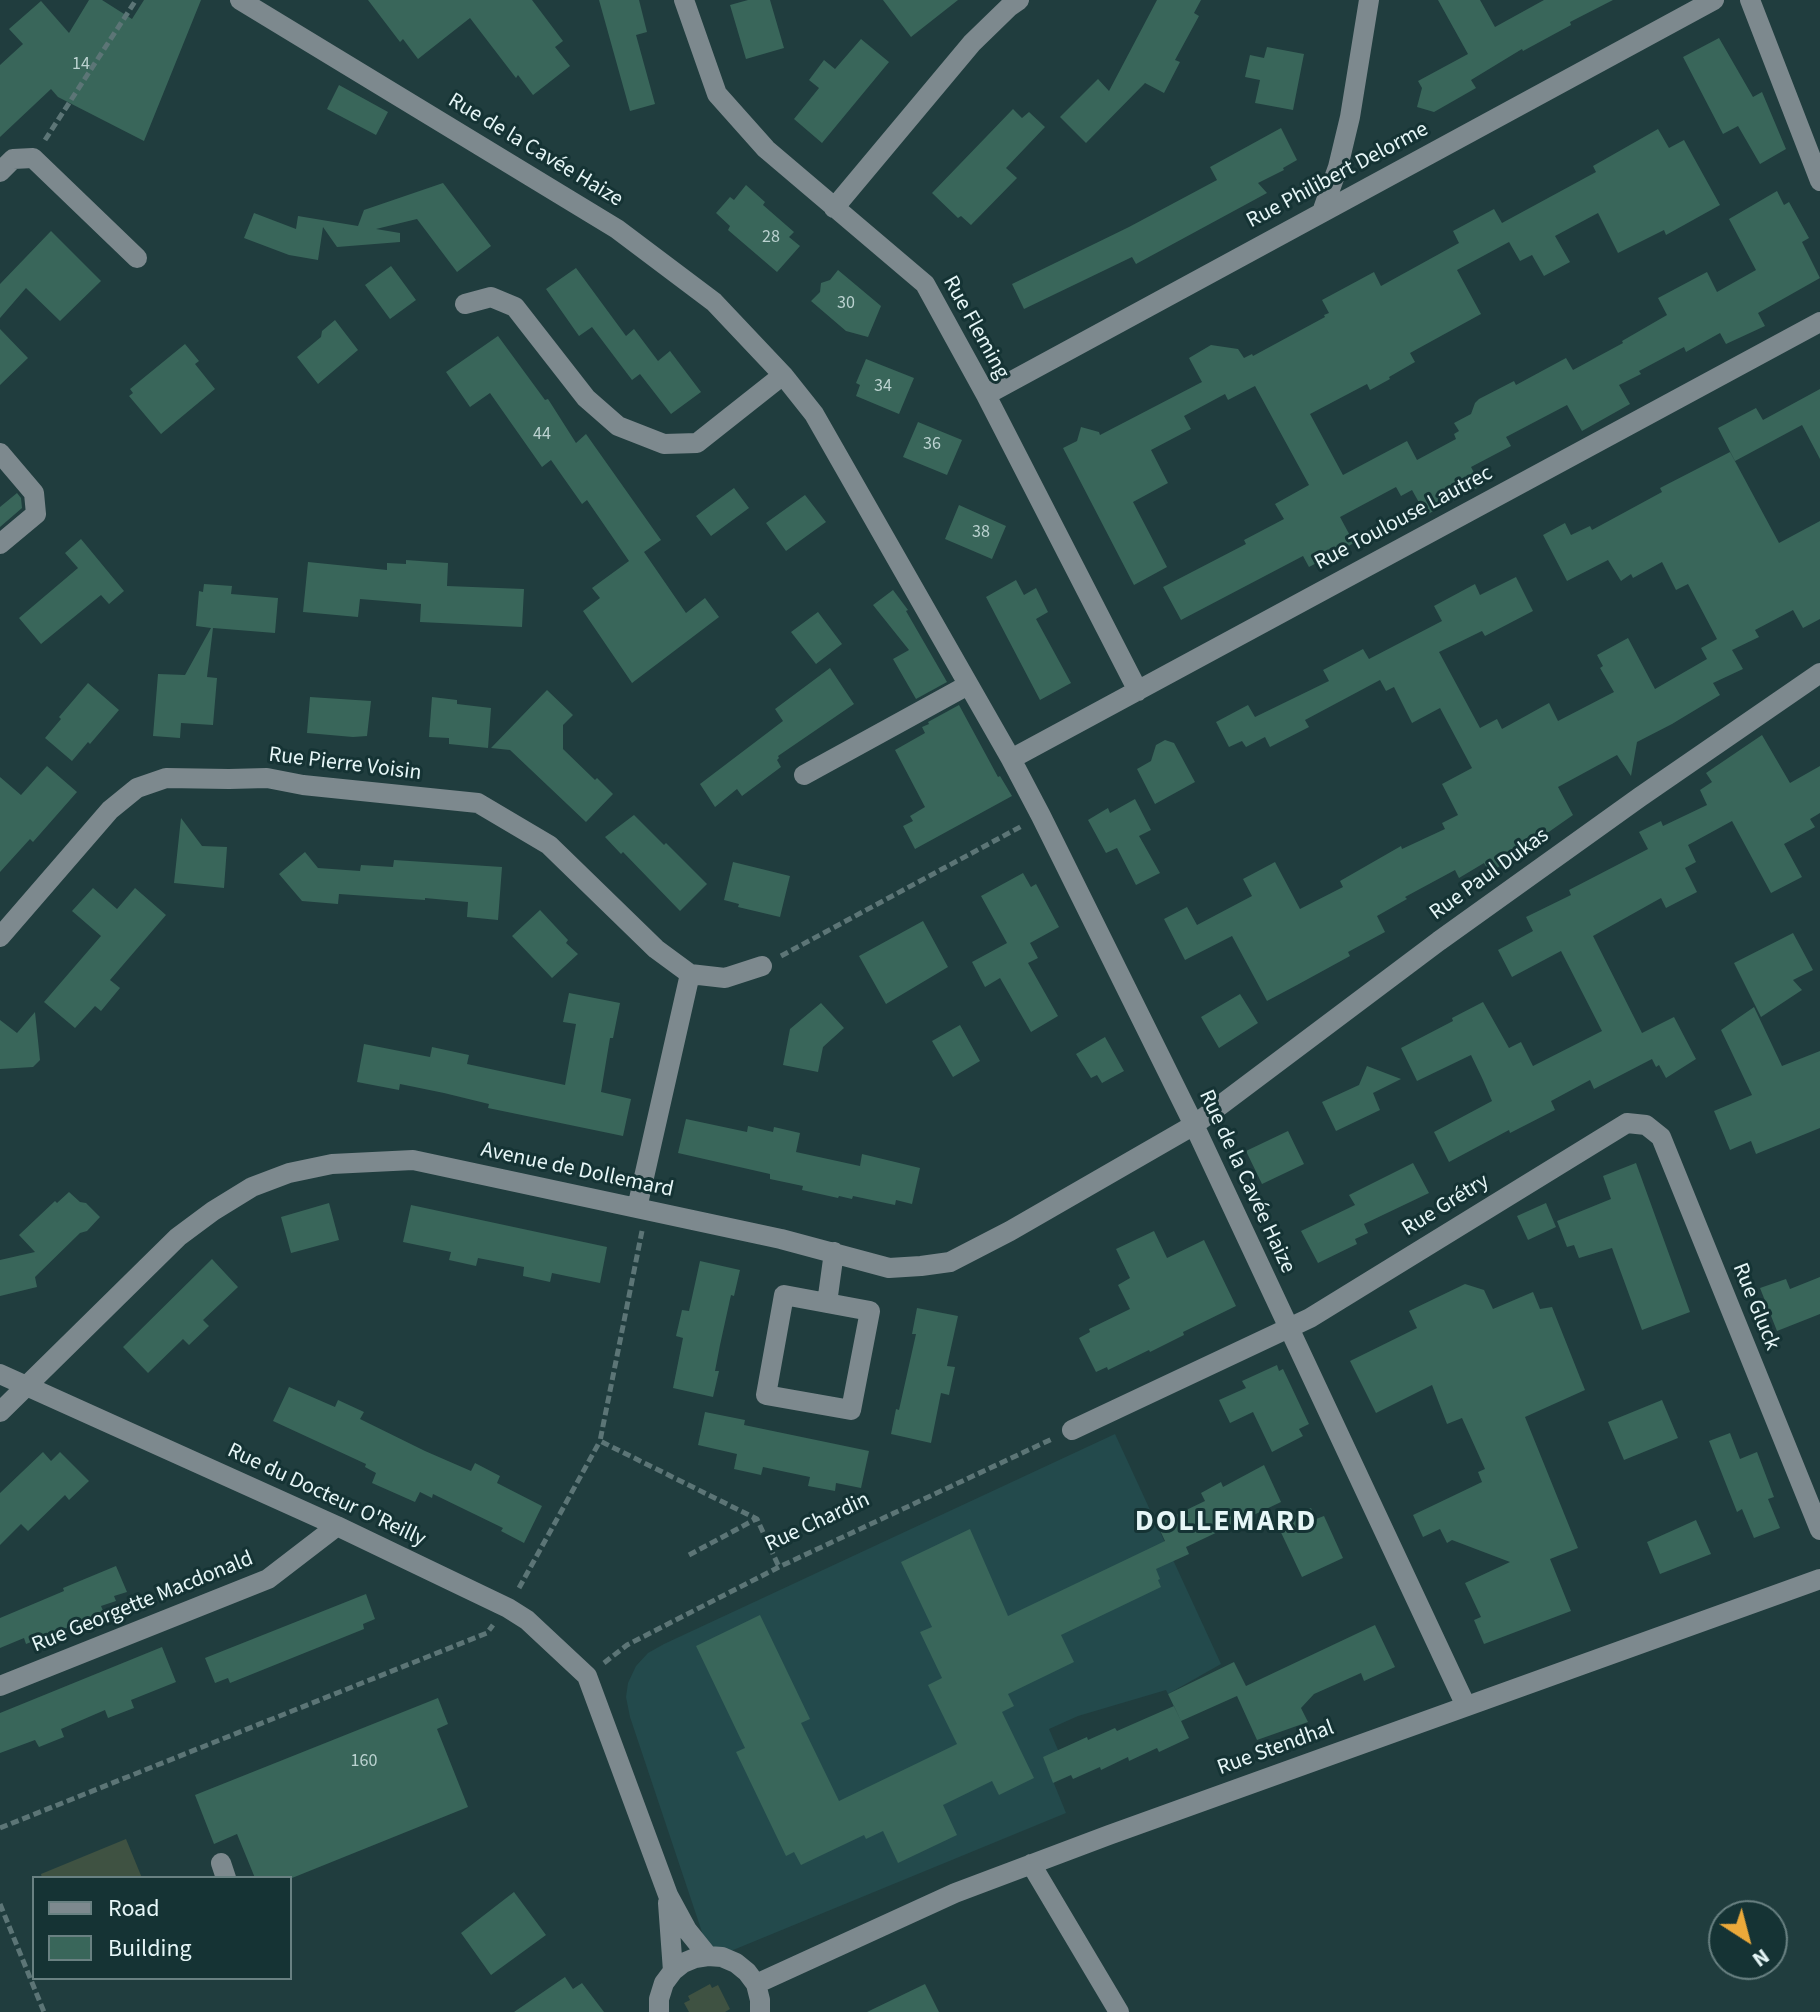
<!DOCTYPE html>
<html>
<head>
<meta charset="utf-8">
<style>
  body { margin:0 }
  #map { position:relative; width:1820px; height:2012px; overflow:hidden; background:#203d3e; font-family:"Source Sans 3",sans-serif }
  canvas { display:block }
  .legend { position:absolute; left:32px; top:1876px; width:260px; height:104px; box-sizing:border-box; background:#153334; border:2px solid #698182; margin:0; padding:10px 14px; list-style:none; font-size:24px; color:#e6f6f7 }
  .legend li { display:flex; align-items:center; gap:16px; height:40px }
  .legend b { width:40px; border:2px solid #698182 }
  .north { position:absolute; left:1708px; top:1900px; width:80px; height:80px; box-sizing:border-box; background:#153334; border:2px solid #698182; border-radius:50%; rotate:144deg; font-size:22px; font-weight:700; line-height:32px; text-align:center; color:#e6f6f7 }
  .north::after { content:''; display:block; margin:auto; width:28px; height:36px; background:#eba93a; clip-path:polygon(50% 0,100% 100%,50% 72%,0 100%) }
</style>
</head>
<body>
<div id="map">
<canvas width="1820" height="2012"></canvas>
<ul class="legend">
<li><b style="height:10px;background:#7d898e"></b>Road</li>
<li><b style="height:22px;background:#39665a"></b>Building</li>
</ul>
<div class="north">N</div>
</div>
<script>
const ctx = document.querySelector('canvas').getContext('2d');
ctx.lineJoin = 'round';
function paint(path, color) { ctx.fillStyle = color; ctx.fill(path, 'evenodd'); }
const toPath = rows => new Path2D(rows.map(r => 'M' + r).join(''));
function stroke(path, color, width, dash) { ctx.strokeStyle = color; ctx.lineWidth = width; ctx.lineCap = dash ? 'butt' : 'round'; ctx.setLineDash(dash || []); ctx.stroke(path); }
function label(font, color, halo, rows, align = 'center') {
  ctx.font = font + ' "Source Sans 3",sans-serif'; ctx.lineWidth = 6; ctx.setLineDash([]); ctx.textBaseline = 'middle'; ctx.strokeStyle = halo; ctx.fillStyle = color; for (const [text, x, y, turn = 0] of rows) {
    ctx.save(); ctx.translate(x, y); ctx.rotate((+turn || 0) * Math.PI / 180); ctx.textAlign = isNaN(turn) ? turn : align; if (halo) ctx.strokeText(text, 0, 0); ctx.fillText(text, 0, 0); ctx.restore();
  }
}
paint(toPath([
  [1115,1434,1221,1664,1168,1694,1166,1690,1078,1716,1049,1729,1061,1757,1046,1764,1066,1813,721,1955,708,1950,630,1717,626,1697,628,1683,636,1666,648,1653,664,1644]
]), '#234a4c');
paint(toPath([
  [126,1839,142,1878,42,1878,41,1874],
  [710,1984,712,1988,718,1985,730,2009,725,2012,689,2012,684,2003,690,2000,688,1996]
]), '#3f5242');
paint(toPath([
  [89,0,102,0,132,19,144,0,201,0,144,141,58,97,51,89,0,137,0,65,23,44,9,29,41,1,69,33],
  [368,0,532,0,563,41,555,47,570,66,533,95,518,75,516,78,470,18,418,59,403,39,400,42],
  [599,0,639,0,647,32,636,35,655,104,630,111],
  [748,0,770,0,784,48,746,59,730,5],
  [883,0,958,0,911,37],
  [1157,0,1201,0,1194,13,1199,16,1175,60,1180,62,1164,93,1145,83,1086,143,1060,117,1098,79,1109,91],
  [1438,0,1480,0,1495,27,1544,0,1613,0,1570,22,1571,25,1523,51,1522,49,1471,80,1476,88,1434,112,1417,107,1422,88,1418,81,1468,54],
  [1719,38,1753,97,1762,92,1786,149,1760,164,1738,126,1723,134,1683,57],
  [861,39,889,62,822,143,794,119,819,88,809,80,824,60,835,69],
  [1267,47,1304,54,1293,110,1255,103,1260,80,1245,77,1250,55,1264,58],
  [339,85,388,112,376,135,327,109],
  [1013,109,1022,118,1029,112,1045,127,1006,168,1017,178,971,225,961,216,958,218,932,193],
  [1281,128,1297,160,1283,168,1284,170,1258,183,1267,193,1136,264,1132,257,1024,309,1012,284,1129,227,1217,180,1210,167],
  [1658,129,1669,148,1684,140,1720,205,1666,235,1664,230,1618,253,1598,213,1555,236,1570,262,1544,276,1532,255,1520,261,1509,242,1457,270,1481,314,1410,353,1415,362,1389,377,1390,379,1370,390,1367,384,1310,414,1343,475,1407,441,1417,460,1456,439,1454,434,1459,431,1454,423,1471,414,1475,403,1479,399,1514,381,1516,385,1566,358,1573,370,1623,343,1622,341,1667,315,1658,298,1707,272,1717,292,1756,270,1729,219,1777,191,1784,205,1789,202,1809,238,1802,242,1820,278,1758,313,1765,326,1726,344,1720,333,1686,352,1684,347,1639,371,1641,374,1619,385,1630,404,1582,431,1567,405,1506,437,1511,446,1471,467,1481,486,1426,515,1412,490,1401,496,1396,487,1340,517,1354,543,1309,567,1303,556,1181,620,1163,587,1246,544,1244,540,1284,519,1275,504,1309,485,1255,386,1228,400,1225,394,1184,416,1191,429,1151,450,1168,483,1133,502,1167,567,1134,585,1063,448,1077,441,1081,427,1099,432,1100,435,1202,382,1189,358,1211,345,1238,349,1244,358,1252,354,1253,356,1325,317,1324,315,1329,313,1322,300,1374,272,1381,286,1459,243,1453,231,1494,209,1502,223,1596,172,1593,166],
  [443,183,491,246,457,272,417,219,376,229,400,233,400,242,337,247,323,227,318,260,289,255,244,238,254,213,296,229,298,216,358,226,364,210],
  [746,185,765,202,763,205,794,232,789,237,800,246,777,272,728,230,730,226,716,213,730,197,734,200],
  [51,231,101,281,60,321,26,288,0,318,0,284],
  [391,266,416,300,390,319,365,285],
  [576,268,626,336,634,329,658,361,670,351,701,392,671,414,640,374,632,380,592,327,579,336,546,289],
  [838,270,881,306,868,337,846,331,811,301,820,292,821,283,830,280],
  [335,320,358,350,318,384,297,357,321,337,322,331],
  [0,329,28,358,0,385],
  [498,336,545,400,548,399,576,443,586,434,661,540,644,552,686,613,705,598,719,617,632,683,583,611,600,598,592,588,629,561,587,500,582,504,551,460,542,467,490,393,470,407,446,372],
  [185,344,199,361,195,364,215,389,161,434,129,396,133,393,130,389],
  [866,359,914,378,899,414,856,396,860,385,856,383],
  [1820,389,1820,459,1802,425,1735,461,1718,428,1756,408,1763,420],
  [918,422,962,440,947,475,903,457],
  [1730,452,1779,543,1820,521,1820,619,1803,628,1793,610,1755,630,1759,637,1732,650,1743,669,1713,683,1720,695,1672,724,1637,742,1631,776,1617,755,1558,787,1573,815,1490,873,1484,863,1459,878,1455,870,1405,897,1407,899,1377,916,1385,932,1348,952,1350,956,1297,985,1267,1001,1232,936,1185,960,1164,919,1187,907,1197,925,1252,896,1243,879,1275,862,1300,909,1343,887,1340,881,1401,846,1402,849,1445,829,1442,823,1458,815,1442,784,1472,768,1440,708,1412,723,1394,687,1386,691,1380,680,1305,720,1309,727,1270,747,1265,737,1246,747,1242,741,1229,747,1216,722,1248,705,1255,717,1329,681,1323,670,1363,649,1369,659,1442,621,1434,606,1475,584,1480,595,1516,577,1533,611,1485,636,1482,631,1439,652,1480,728,1497,719,1502,729,1549,703,1558,721,1614,692,1600,668,1603,666,1597,655,1628,638,1655,689,1707,659,1701,648,1717,639,1688,584,1676,590,1662,562,1633,578,1631,574,1621,581,1608,560,1567,581,1543,535,1565,523,1571,535,1590,526,1592,530,1662,492,1660,488],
  [734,488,749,508,711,536,696,516],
  [17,493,21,498,22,508,0,527,0,507],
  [805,495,826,522,786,551,766,523],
  [959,505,1006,526,992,559,945,539],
  [81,539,124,591,109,604,101,595,41,644,19,618,78,568,65,553],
  [406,560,448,563,447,586,524,589,522,627,420,622,421,604,360,599,358,617,303,612,308,562,387,570,387,563,406,564],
  [1016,580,1024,595,1036,588,1048,612,1036,619,1071,683,1040,700,986,597],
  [204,584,232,586,231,594,278,598,275,633,213,628,207,677,217,678,213,725,181,723,180,738,153,736,158,674,185,675,211,628,196,626,199,591,203,592],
  [893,590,908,610,906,611,947,682,916,699,893,659,909,650,873,605],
  [818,612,842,644,816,664,791,632],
  [830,668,854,704,778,756,779,758,777,760,781,767,742,796,737,789,715,807,700,784,783,721,775,709],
  [88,683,119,710,90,744,88,742,72,761,45,738,61,719,59,717],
  [547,690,573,715,563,725,563,749,595,780,597,778,613,794,586,822,510,750,491,748],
  [310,697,371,701,367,736,353,737,307,733],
  [432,697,457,700,457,704,491,708,488,748,449,744,449,738,429,737],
  [959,705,998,777,1000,776,1012,796,915,849,903,826,913,821,910,816,925,807,895,750,925,733,922,727,929,724,928,722],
  [1762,735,1790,783,1820,766,1820,813,1810,819,1815,827,1784,844,1802,877,1771,893,1732,821,1688,845,1696,862,1685,868,1697,892,1666,908,1661,898,1593,936,1642,1033,1674,1017,1696,1059,1666,1078,1659,1065,1656,1067,1652,1059,1594,1089,1590,1080,1551,1101,1555,1110,1510,1133,1509,1130,1449,1162,1434,1132,1492,1101,1483,1080,1471,1055,1417,1081,1401,1048,1453,1021,1452,1018,1483,1002,1509,1048,1521,1042,1533,1066,1602,1031,1561,951,1512,977,1498,950,1533,931,1526,917,1571,895,1569,890,1648,849,1639,832,1661,821,1663,826,1707,805,1700,790,1712,782,1706,773],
  [1165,740,1174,743,1195,782,1155,804,1137,769,1151,761,1156,745],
  [47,766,77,792,33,842,30,839,0,872,0,777,21,795],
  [1135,799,1151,830,1139,836,1160,873,1136,885,1117,848,1106,853,1088,820,1108,808,1110,813],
  [634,815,664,845,666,843,707,884,680,911,623,852,621,854,605,837],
  [181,818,202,846,227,847,224,888,174,883],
  [305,852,318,868,360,871,361,865,393,867,394,860,502,867,498,920,467,917,468,902,425,898,425,900,339,894,338,904,302,901,279,874],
  [733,862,790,876,780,917,738,907,739,904,724,900],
  [1023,873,1031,887,1036,884,1059,927,1030,943,1038,958,1028,963,1058,1016,1031,1032,1000,978,985,987,972,962,1007,943,981,896],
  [93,888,117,909,135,888,166,915,110,980,120,988,101,1011,95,1006,75,1028,44,1002,101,936,72,911],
  [540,910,568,940,566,943,578,954,552,978,512,936],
  [923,921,948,967,886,1004,859,956],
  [1793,933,1813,970,1793,980,1802,990,1761,1017,1734,963],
  [569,993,620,1003,613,1038,610,1038,601,1092,631,1099,623,1136,488,1108,489,1104,444,1093,400,1084,399,1090,357,1082,364,1044,430,1057,432,1047,469,1055,467,1064,565,1085,576,1024,563,1022],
  [1240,994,1258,1023,1219,1048,1201,1017],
  [821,1003,844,1028,823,1047,818,1072,783,1065,790,1029],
  [1754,1007,1782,1066,1820,1051,1820,1128,1756,1154,1751,1141,1730,1150,1714,1111,1752,1095,1721,1030],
  [35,1012,40,1060,33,1067,0,1069,0,1020,17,1033],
  [960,1025,980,1061,953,1077,932,1041],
  [1105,1037,1124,1071,1102,1083,1097,1075,1091,1078,1076,1054],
  [1367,1066,1401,1079,1373,1093,1380,1110,1336,1131,1322,1102,1359,1085],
  [686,1119,747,1132,748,1126,773,1132,774,1127,800,1133,796,1152,860,1166,862,1154,920,1168,912,1204,896,1200,895,1205,853,1196,852,1199,839,1196,838,1198,802,1190,803,1186,770,1179,770,1174,678,1153],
  [1288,1131,1304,1164,1262,1184,1246,1151],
  [1413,1163,1429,1193,1364,1224,1368,1233,1355,1239,1357,1244,1318,1263,1301,1231,1355,1205,1349,1195],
  [1636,1163,1690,1312,1642,1330,1612,1248,1579,1258,1574,1245,1567,1247,1557,1221,1611,1199,1603,1176],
  [69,1192,80,1202,86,1203,100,1217,87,1231,80,1233,35,1277,37,1287,0,1296,0,1260,35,1252,19,1235,55,1201,57,1203],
  [329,1203,339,1240,291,1253,281,1217],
  [1546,1203,1556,1227,1528,1240,1517,1216],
  [411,1205,607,1247,600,1283,552,1273,550,1282,523,1276,524,1267,478,1258,476,1266,449,1260,451,1252,403,1242],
  [1154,1231,1167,1258,1204,1240,1236,1306,1183,1332,1184,1335,1150,1352,1149,1350,1108,1370,1107,1367,1096,1372,1079,1338,1090,1332,1089,1329,1130,1309,1118,1285,1130,1278,1116,1249],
  [212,1259,238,1287,203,1320,209,1326,189,1345,183,1339,148,1373,123,1347],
  [700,1261,740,1270,734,1296,731,1295,720,1345,715,1371,719,1371,713,1397,673,1388,683,1338,676,1336,682,1310,689,1311],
  [1820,1277,1820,1314,1777,1331,1760,1288,1786,1279,1790,1289],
  [1465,1284,1484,1290,1493,1309,1533,1292,1540,1309,1552,1307,1585,1390,1525,1417,1578,1548,1550,1559,1571,1611,1484,1644,1474,1620,1481,1617,1465,1583,1510,1562,1452,1540,1447,1543,1440,1529,1423,1537,1413,1515,1482,1482,1478,1472,1485,1469,1462,1418,1447,1424,1432,1385,1376,1413,1350,1361,1417,1328,1409,1311],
  [917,1308,958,1316,947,1366,955,1367,949,1395,941,1393,931,1443,891,1434,896,1409,899,1410,916,1334,912,1334],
  [1277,1365,1279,1371,1283,1369,1309,1424,1299,1429,1303,1436,1272,1452,1253,1412,1230,1423,1219,1400,1246,1388,1242,1381],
  [289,1387,335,1407,338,1400,364,1412,360,1419,425,1451,471,1471,475,1463,500,1476,497,1483,542,1506,524,1543,501,1531,503,1528,433,1494,432,1498,420,1492,415,1502,372,1483,376,1473,365,1467,366,1464,273,1421],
  [1662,1400,1678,1438,1624,1460,1608,1422],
  [705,1412,745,1420,744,1425,869,1451,861,1488,836,1483,835,1491,808,1486,810,1477,786,1472,763,1467,761,1475,734,1469,737,1454,698,1445],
  [1730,1433,1740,1459,1757,1452,1774,1497,1768,1499,1780,1528,1754,1538,1742,1509,1737,1512,1709,1441],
  [43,1452,51,1461,60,1452,89,1481,69,1500,65,1495,28,1531,21,1524,0,1545,0,1493],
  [1264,1465,1281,1502,1186,1547,1189,1554,1156,1569,1160,1579,1158,1580,1161,1587,1061,1635,1074,1662,1008,1694,1014,1706,1002,1712,1034,1778,999,1795,992,1781,943,1805,957,1835,898,1863,883,1831,866,1839,864,1835,801,1865,794,1852,786,1856,736,1752,745,1748,696,1646,760,1615,810,1719,801,1723,839,1801,957,1744,928,1685,942,1678,920,1632,932,1627,901,1562,970,1529,1008,1616,1165,1541,1157,1524,1205,1501,1201,1493,1221,1482,1223,1487],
  [1311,1508,1316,1519,1324,1516,1343,1558,1302,1577,1277,1524],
  [1696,1520,1711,1554,1660,1574,1647,1542],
  [116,1566,127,1592,114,1596,116,1601,101,1606,104,1613,26,1644,24,1638,0,1648,0,1618,64,1591,63,1588],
  [366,1594,375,1619,363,1624,364,1629,230,1683,228,1678,215,1683,205,1658],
  [1375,1625,1395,1667,1364,1681,1361,1673,1314,1694,1301,1708,1308,1722,1257,1740,1237,1696,1181,1721,1168,1694,1234,1662,1246,1686],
  [162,1647,176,1682,131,1700,134,1708,108,1718,105,1710,61,1729,64,1737,39,1747,35,1740,0,1753,0,1713],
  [438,1698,448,1724,437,1729,468,1807,292,1878,255,1878,237,1834,214,1844,195,1795],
  [1174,1706,1189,1738,1159,1752,1157,1748,1129,1761,1128,1757,1101,1770,1100,1767,1073,1779,1071,1775,1053,1783,1043,1757,1087,1737,1088,1740,1115,1728,1117,1731],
  [514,1892,546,1935,491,1975,461,1933],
  [565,1977,573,1989,582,1983,604,2012,514,2012],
  [925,1984,939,2012,867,2012]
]), '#39665a');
stroke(toPath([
  [45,140,136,0],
  [781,956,1022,826],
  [642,1231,600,1441,757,1519,779,1567],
  [689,1555,756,1519],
  [519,1588,600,1441],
  [604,1663,627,1645,779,1567,1052,1439],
  [0,1828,487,1633,493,1625],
  [0,1904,44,2012]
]), '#5c7576', 5, [8, 4]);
stroke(toPath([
  [240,0,617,229,714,302,783,375,814,414,1011,759,1041,816,1194,1125,1466,1706],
  [684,0,717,94,766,149,925,284,986,395,1138,691],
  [1750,0,1820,181],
  [0,172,13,159,33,158,137,258],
  [834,208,972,43,1009,7,1019,0],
  [1322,212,1338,167,1350,117,1369,0],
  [465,304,491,297,515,307,586,398,618,426,664,444,697,443,783,375],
  [986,395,1714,0],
  [0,453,34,493,36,514,0,544],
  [1011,759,1820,322],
  [804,775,968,685],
  [0,937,110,810,137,788,166,778,229,779,267,778,303,785,478,803,549,845,656,949,690,974,637,1208],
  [690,974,725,978,762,966],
  [827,1303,784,1295,766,1395,851,1410,870,1311,827,1303,834,1252],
  [0,1374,337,1526,508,1608,527,1620,587,1676,668,1895,687,1930,708,1956],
  [0,1412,178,1237,213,1211,252,1187,289,1173,332,1164,413,1160,781,1239,889,1268,921,1266,950,1262,1010,1231,1194,1125,1439,941,1640,797,1820,673],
  [1072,1430,1310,1318,1627,1123,1646,1125,1661,1137,1820,1530],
  [0,1686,268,1579,337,1526],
  [221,1863,226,1878],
  [1031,1864,1119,2012],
  [668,1903,673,1971],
  [756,1984,955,1893,1109,1835,1820,1579],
  [659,2012,659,1999,664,1983,673,1971,683,1963,695,1958,708,1956,722,1957,736,1963,747,1972,756,1984,760,2000,760,2012]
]), '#7d898e', 20);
label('18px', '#bbd2d0', null, [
  ["14",81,65],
  ["28",771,238],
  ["30",846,304],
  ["34",883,387],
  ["44",542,435],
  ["36",932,445],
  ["38",981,533],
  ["160",364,1762]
]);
label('22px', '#e6f6f7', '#153334', [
  ["Rue de la Cavée Haize",535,151,31],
  ["Rue Philibert Delorme",1338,176,-28],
  ["Rue Fleming",975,328,61],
  ["Rue Toulouse Lautrec",1404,519,-28],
  ["Rue Pierre Voisin",345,765,7],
  ["Rue Paul Dukas",1490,875,-36],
  ["Avenue de Dollemard",577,1171,12],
  ["Rue de la Cavée Haize",1246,1182,65],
  ["Rue Grétry",1446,1206,-32],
  ["Rue Gluck",1755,1307,68],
  ["Rue du Docteur O'Reilly",326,1496,25],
  ["Rue Chardin",818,1523,-25],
  ["Rue Georgette Macdonald",143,1603,-22],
  ["Rue Stendhal",1276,1749,-20]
]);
ctx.letterSpacing = '2px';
label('bold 30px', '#e6f6f7', '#153334', [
  ["DOLLEMARD",1226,1523]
]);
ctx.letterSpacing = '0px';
</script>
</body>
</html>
